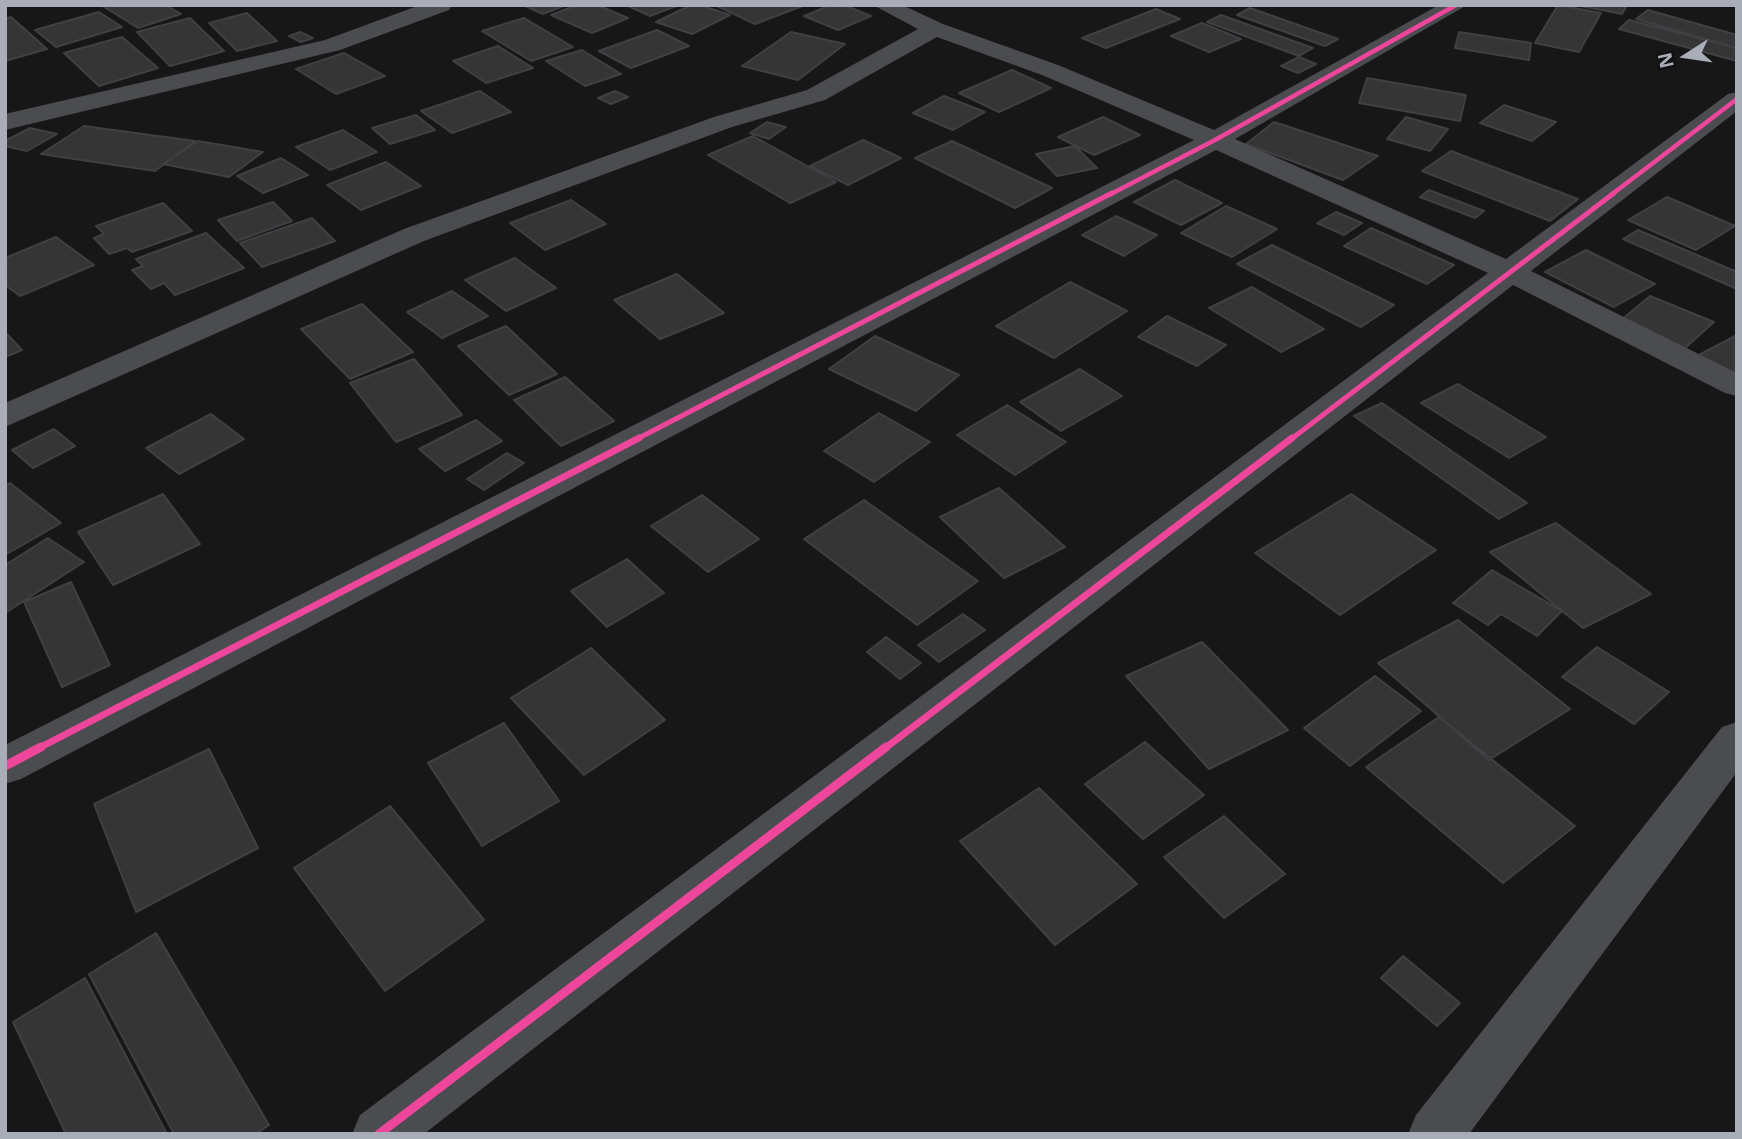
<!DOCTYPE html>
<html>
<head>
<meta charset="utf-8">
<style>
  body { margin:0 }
  #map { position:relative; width:1742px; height:1139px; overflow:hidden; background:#171717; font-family:"Noto Sans",sans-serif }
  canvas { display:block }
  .frame { position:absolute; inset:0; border:7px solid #a8adb8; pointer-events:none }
  .north { position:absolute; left:1651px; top:21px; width:70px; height:70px; -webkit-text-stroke:5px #111113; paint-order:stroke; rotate:258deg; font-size:19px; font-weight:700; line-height:28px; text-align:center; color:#a8adb8 }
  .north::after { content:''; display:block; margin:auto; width:24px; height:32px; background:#a8adb8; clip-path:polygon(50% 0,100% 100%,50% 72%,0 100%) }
</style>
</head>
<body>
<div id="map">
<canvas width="1742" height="1139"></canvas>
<div class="frame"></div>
<div class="north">N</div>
</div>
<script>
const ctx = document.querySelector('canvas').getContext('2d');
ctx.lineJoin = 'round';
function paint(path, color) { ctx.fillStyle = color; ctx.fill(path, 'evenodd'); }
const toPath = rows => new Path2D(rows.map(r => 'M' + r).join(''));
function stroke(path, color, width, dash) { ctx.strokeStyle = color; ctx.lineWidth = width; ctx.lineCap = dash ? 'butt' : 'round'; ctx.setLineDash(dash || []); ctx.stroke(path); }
const building = toPath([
  [101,5,166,5,181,14,138,28,101,5],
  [523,5,566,5,543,14,523,5],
  [577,5,597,5,628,18,592,33,551,15,577,5],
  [626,5,679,5,650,16,626,5],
  [691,5,700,5,730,15,692,34,656,22,691,5],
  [715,5,805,5,755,24,715,5],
  [831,5,844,5,871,16,838,30,804,16,831,5],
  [1558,5,1601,13,1579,52,1535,43,1558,5],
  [1576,5,1627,5,1622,14,1576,5],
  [1250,8,1338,39,1325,46,1237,15,1250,8],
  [1156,9,1180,19,1106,48,1082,38,1156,9],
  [1648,10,1737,35,1737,48,1636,19,1648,10],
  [99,12,122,27,56,47,35,30,99,12],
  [247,13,277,41,237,51,209,23,247,13],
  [1221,15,1313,48,1299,56,1207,22,1221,15],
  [11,17,47,49,5,61,5,19,11,17],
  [190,18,224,51,170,66,137,32,190,18],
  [524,18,573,47,531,61,482,31,524,18],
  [1629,20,1737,48,1737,61,1619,29,1629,20],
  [1202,23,1241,39,1209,52,1171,36,1202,23],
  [657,30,689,46,631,68,599,51,657,30],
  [300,32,313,38,301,42,289,36,300,32],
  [791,32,845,44,798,80,742,66,791,32],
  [1459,32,1531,43,1529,60,1455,48,1459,32],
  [122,37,158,68,99,86,64,53,122,37],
  [498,46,533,68,486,83,453,61,498,46],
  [582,50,621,74,585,86,546,61,582,50],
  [344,53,385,76,336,94,296,69,344,53],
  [1299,57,1316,64,1298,73,1281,66,1299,57],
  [1012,70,1051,88,999,112,959,93,1012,70],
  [1367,78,1466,95,1460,121,1359,103,1367,78],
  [480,91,511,112,452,133,421,111,480,91],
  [615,91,628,97,611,104,598,98,615,91],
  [944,96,985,112,953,130,913,113,944,96],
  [1504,105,1556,122,1532,141,1480,123,1504,105],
  [416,115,435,130,390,144,372,128,416,115],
  [1103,117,1140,135,1094,155,1058,137,1103,117],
  [1406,117,1448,129,1430,151,1387,139,1406,117],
  [767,122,786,127,769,139,750,133,767,122],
  [1274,122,1378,156,1343,180,1246,144,1274,122],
  [84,126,195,141,155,171,41,154,84,126],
  [30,128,57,134,27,151,5,146,5,141,30,128],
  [343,130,377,152,330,170,296,147,343,130],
  [753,136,836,182,790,203,708,155,753,136],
  [863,140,901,158,848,185,810,166,863,140],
  [198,141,263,152,229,177,163,164,198,141],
  [952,141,1052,188,1015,208,915,158,952,141],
  [1075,146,1097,168,1057,176,1036,154,1075,146],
  [1451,151,1578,199,1550,221,1422,171,1451,151],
  [281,158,308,175,263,193,237,176,281,158],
  [386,162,421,186,361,210,327,185,386,162],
  [1175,180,1222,203,1181,225,1134,202,1175,180],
  [1429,190,1484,211,1475,218,1420,197,1429,190],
  [1667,197,1735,226,1696,250,1628,220,1667,197],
  [571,200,606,224,545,250,510,223,571,200],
  [273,202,292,221,237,241,218,220,273,202],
  [163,203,192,231,132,252,127,248,109,254,94,238,104,234,96,226,163,203],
  [1226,206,1277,229,1232,257,1181,233,1226,206],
  [1336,212,1362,223,1344,235,1317,223,1336,212],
  [1116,216,1157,235,1124,256,1082,235,1116,216],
  [312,218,335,241,262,267,240,243,312,218],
  [1371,228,1454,265,1427,284,1344,246,1371,228],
  [1638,230,1737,272,1737,289,1623,239,1638,230],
  [206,233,244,268,175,295,164,283,151,289,132,270,143,266,136,259,206,233],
  [56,237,94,265,20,296,5,285,5,258,56,237],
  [1272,245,1394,305,1361,327,1237,264,1272,245],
  [1586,250,1655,284,1614,307,1545,272,1586,250],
  [515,258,556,288,506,311,465,280,515,258],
  [677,274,724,313,660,339,614,300,677,274],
  [1070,282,1127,311,1054,358,996,326,1070,282],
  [1252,287,1324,329,1281,352,1209,308,1252,287],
  [452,291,488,316,442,338,407,312,452,291],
  [1650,296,1714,322,1684,349,1620,321,1650,296],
  [362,304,413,352,350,379,301,329,362,304],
  [1167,316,1226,345,1197,366,1138,337,1167,316],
  [506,326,557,374,509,395,458,346,506,326],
  [5,332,22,350,5,357,5,332],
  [1737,335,1737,378,1697,356,1737,335],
  [875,336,959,375,916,411,829,369,875,336],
  [414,359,462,415,396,442,350,383,414,359],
  [1080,369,1122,396,1061,431,1020,402,1080,369],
  [565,377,614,421,561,446,514,400,565,377],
  [1458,384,1546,437,1509,458,1421,403,1458,384],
  [1382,403,1527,503,1499,519,1354,416,1382,403],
  [1007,405,1066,442,1015,475,957,435,1007,405],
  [879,413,930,442,874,482,824,451,879,413],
  [211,414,244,439,179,474,146,448,211,414],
  [476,420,502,441,445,471,419,449,476,420],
  [54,429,75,446,33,468,12,450,54,429],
  [507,453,524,463,484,490,467,479,507,453],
  [10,483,61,523,5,555,5,486,10,483],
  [999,488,1065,547,1004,578,940,517,999,488],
  [163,494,200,544,113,585,78,532,163,494],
  [1351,494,1436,550,1340,615,1255,553,1351,494],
  [702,495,759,539,708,572,651,526,702,495],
  [864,500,978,581,917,625,804,539,864,500],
  [1556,523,1651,594,1583,628,1490,552,1556,523],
  [48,538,84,562,5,613,5,565,48,538],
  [627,559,664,593,607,627,571,591,627,559],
  [1492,570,1562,611,1537,636,1501,614,1488,625,1453,603,1492,570],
  [71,582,110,665,62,687,24,602,71,582],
  [963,614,985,630,939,662,918,645,963,614],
  [1458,620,1570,709,1489,760,1378,663,1458,620],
  [886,637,921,663,900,679,867,652,886,637],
  [1202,642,1288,730,1209,769,1126,676,1202,642],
  [1597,647,1669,692,1634,724,1562,677,1597,647],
  [591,648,665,720,584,775,511,698,591,648],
  [1375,676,1421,711,1350,766,1304,728,1375,676],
  [1439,717,1575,826,1503,883,1366,767,1439,717],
  [504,723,559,801,482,846,428,763,504,723],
  [1145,742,1204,795,1143,839,1085,784,1145,742],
  [209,749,258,848,136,912,94,804,209,749],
  [1039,788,1137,884,1055,945,960,841,1039,788],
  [390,806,484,920,385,991,294,868,390,806],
  [1224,816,1285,874,1224,918,1164,857,1224,816],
  [156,933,269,1125,256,1134,174,1134,89,974,156,933],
  [1403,956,1460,1003,1437,1026,1381,978,1403,956],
  [85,978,167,1134,66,1134,13,1022,85,978]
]);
paint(building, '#353536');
stroke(building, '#3f4043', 2);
paint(toPath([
  [420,5,452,5,449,10,340,50,5,130,5,114,325,40,420,5],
  [873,5,902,5,943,24,1058,65,1214,130,1439,5,1467,5,1235,139,1506,259,1728,94,1737,92,1737,111,1531,271,1737,373,1737,396,1725,393,1513,285,424,1134,352,1134,360,1115,1488,273,1216,150,21,779,5,784,5,745,1194,140,1042,75,937,37,825,100,732,127,424,241,5,427,5,403,404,229,714,117,807,90,918,29,873,5],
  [1737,722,1737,772,1469,1134,1408,1134,1416,1115,1722,727,1737,722]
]), '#4b4c50');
stroke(toPath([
  [1109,195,1215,140,1456,5],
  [1611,195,1737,99]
]), '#ed469a', 4.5);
stroke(toPath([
  [635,440,1112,193],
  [1290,440,1614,193]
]), '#ed469a', 5);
stroke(toPath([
  [37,749,639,438],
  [884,749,1292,438]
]), '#ed469a', 7);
stroke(toPath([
  [5,766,41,747],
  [379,1134,886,747]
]), '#ed469a', 9);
</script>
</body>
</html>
